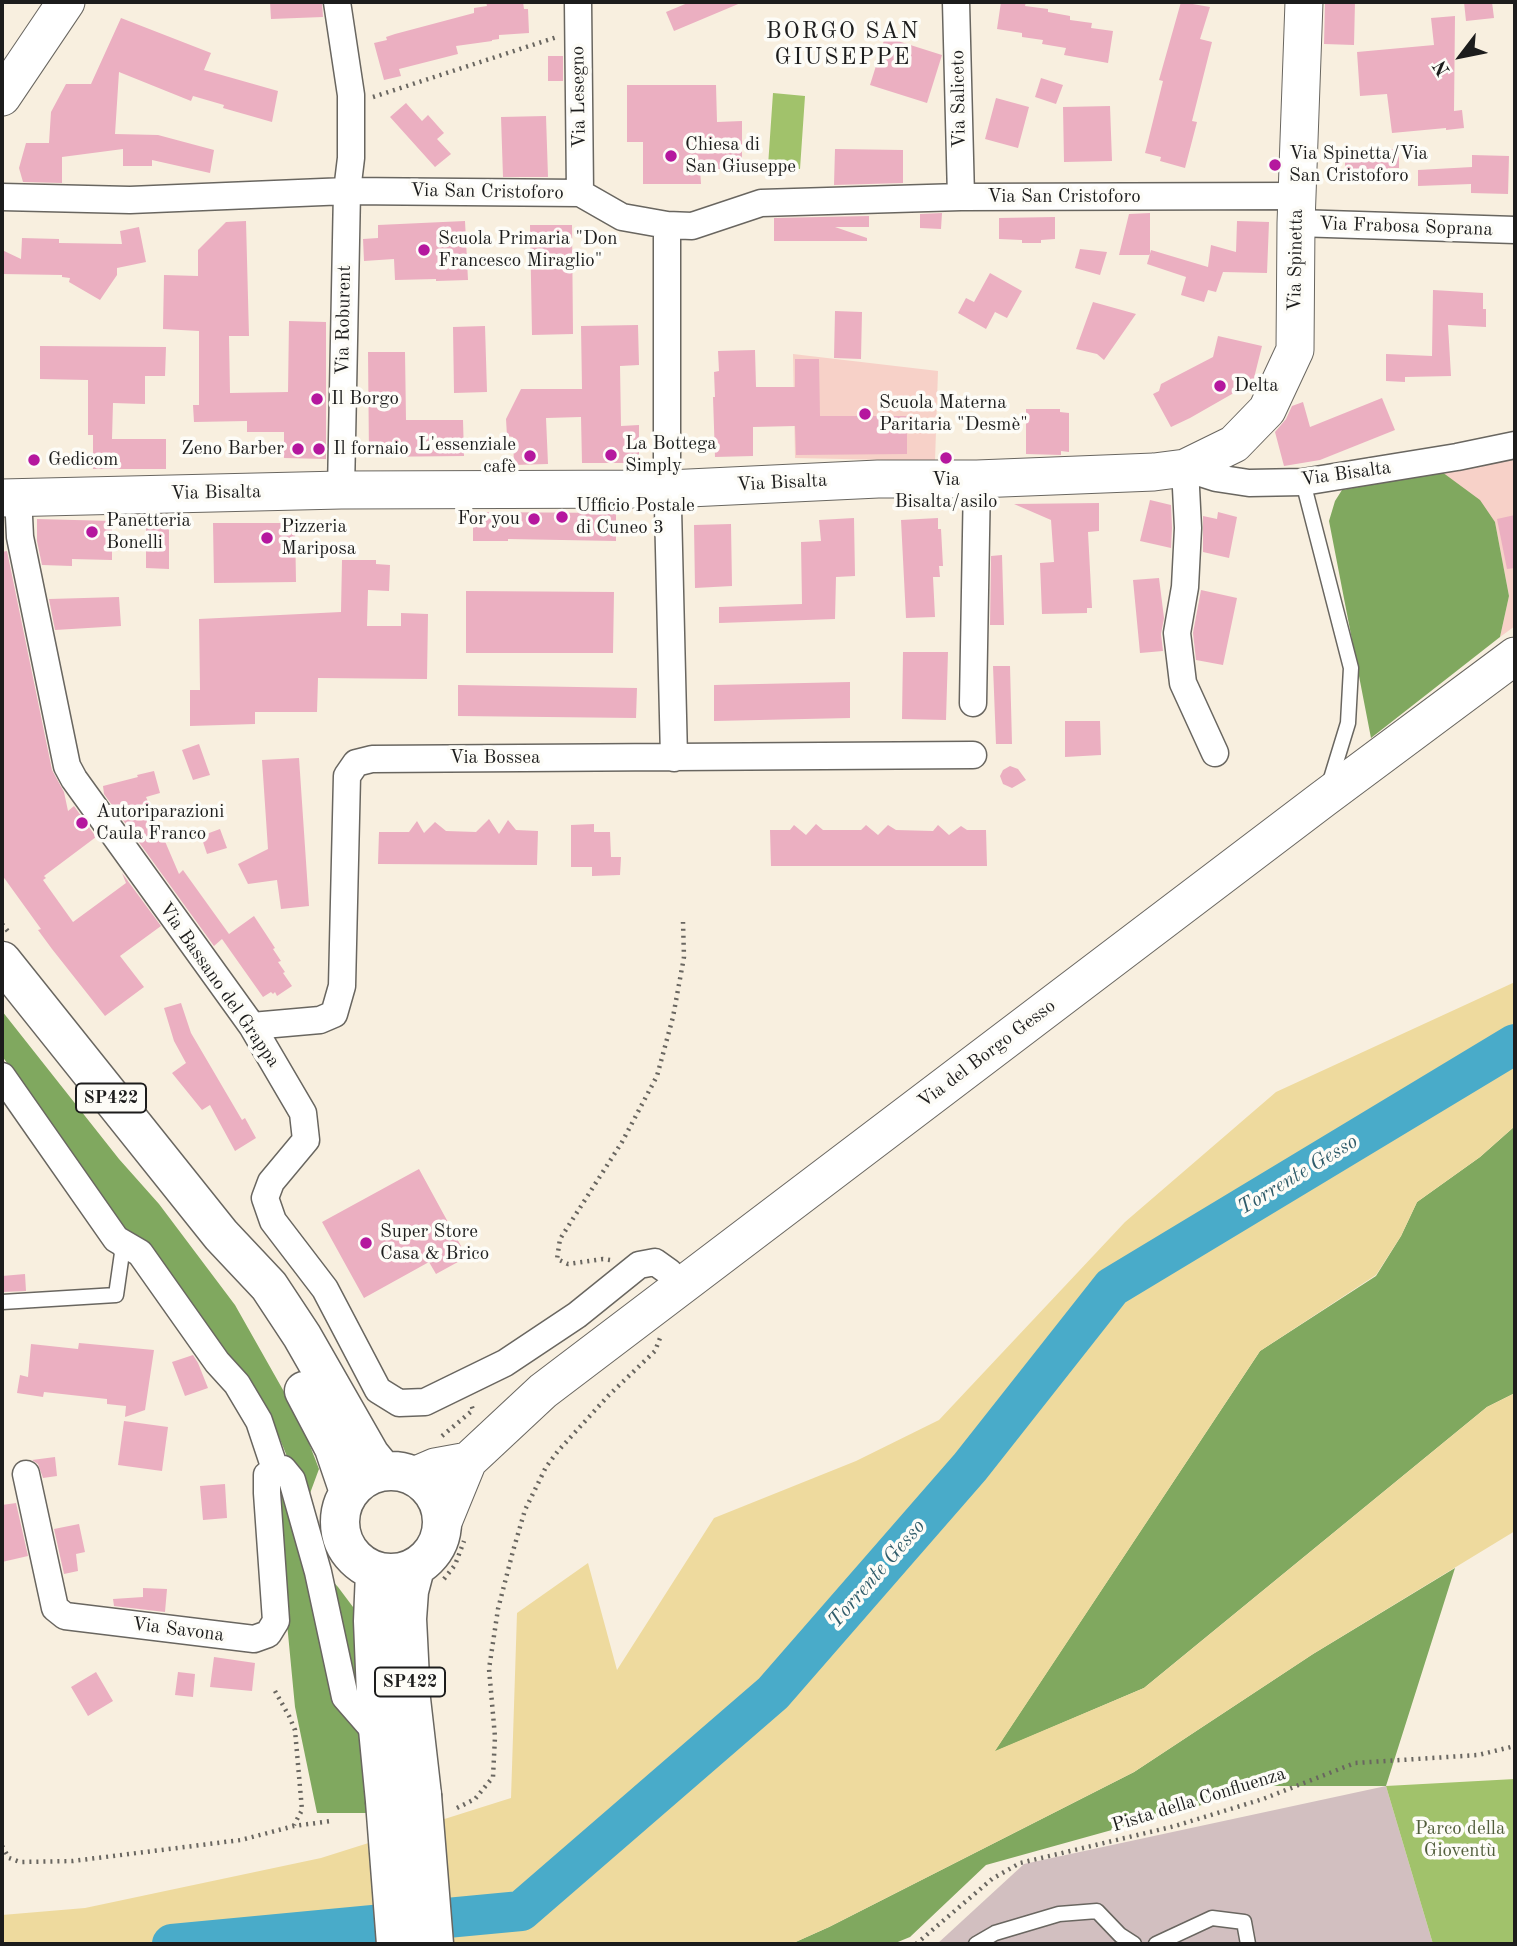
<!DOCTYPE html>
<html>
<head>
<meta charset="utf-8">
<style>
  body { margin:0 }
  #map { position:relative; width:1517px; height:1946px; overflow:hidden; background:#f8efdf; font-family:"Old Standard TT",serif }
  canvas { display:block }
  .frame { position:absolute; inset:0; border:4px solid #1c1c1c; pointer-events:none }
  .north { position:absolute; left:1426px; top:21px; width:70px; height:70px; -webkit-text-stroke:5px #fdfcf7; paint-order:stroke; rotate:238deg; font-size:19px; font-weight:700; line-height:28px; text-align:center; color:#1c1c1c }
  .north::after { content:''; display:block; margin:auto; width:24px; height:32px; background:#1c1c1c; clip-path:polygon(50% 0,100% 100%,50% 72%,0 100%) }
</style>
</head>
<body>
<div id="map">
<canvas width="1517" height="1946"></canvas>
<div class="frame"></div>
<div class="north">N</div>
</div>
<script>
const ctx = document.querySelector('canvas').getContext('2d');
ctx.lineJoin = 'round';
function paint(path, color) { ctx.fillStyle = color; ctx.fill(path, 'evenodd'); }
const toPath = rows => new Path2D(rows.map(r => 'M' + r).join(''));
function stroke(path, color, width, dash) { ctx.strokeStyle = color; ctx.lineWidth = width; ctx.lineCap = dash ? 'butt' : 'round'; ctx.setLineDash(dash || []); ctx.stroke(path); }
function label(font, color, halo, rows, align = 'center') {
  ctx.font = font + ' "Old Standard TT",serif'; ctx.lineWidth = 7; ctx.setLineDash([]); ctx.textBaseline = 'middle'; ctx.strokeStyle = halo; ctx.fillStyle = color; for (const [text, x, y, turn = 0] of rows) {
    ctx.save(); ctx.translate(x, y); ctx.rotate((+turn || 0) * Math.PI / 180); ctx.textAlign = isNaN(turn) ? turn : align; if (halo) ctx.strokeText(text, 0, 0); ctx.fillText(text, 0, 0); ctx.restore();
  }
}
paint(toPath([
  [793,354,938,371,935,461,795,458],
  [1515,460,1515,626,1500,637,1509,596,1495,522,1442,472]
]), '#f7d1c8');
paint(toPath([
  [1386,1786,1433,1944,937,1944,1024,1864]
]), '#d2bfc0');
paint(toPath([
  [773,93,805,96,800,169,768,166],
  [1515,1779,1515,1944,1433,1944,1386,1786]
]), '#a1c26b');
paint(toPath([
  [1442,472,1480,500,1495,522,1509,596,1500,637,1371,738,1329,521,1335,501,1342,490],
  [2,1011,119,1159,159,1204,235,1305,300,1420,319,1469,309,1496,288,1459,277,1432,244,1379,129,1234,2,1056],
  [1515,1126,1515,1393,1487,1407,1144,1688,994,1752,1260,1351,1376,1276,1401,1236,1417,1202,1480,1157],
  [276,1481,290,1494,344,1715,362,1736,369,1813,317,1813,295,1707,274,1487],
  [1455,1568,1386,1786,1270,1786,986,1865,910,1937,893,1944,791,1944,829,1927,1134,1772,1313,1654],
  [324,1572,338,1587,356,1611,365,1705,350,1689]
]), '#80a85f');
paint(toPath([
  [1515,982,1515,1126,1480,1157,1417,1202,1401,1236,1376,1275,1260,1351,995,1751,1144,1688,1487,1407,1515,1393,1515,1531,1313,1654,1134,1772,829,1927,791,1944,2,1944,2,1915,85,1908,321,1858,511,1798,517,1613,588,1563,617,1670,714,1518,856,1461,939,1420,1125,1222,1276,1092]
]), '#eeda9e');
stroke(toPath([
  [172,1944,521,1911,773,1693,970,1467,1112,1287,1515,1044]
]), '#49abc9', 40);
paint(toPath([
  [270,2,322,2,323,17,271,19],
  [486,2,523,2,524,9,528,9,529,33,499,35,499,39,492,40,492,41,456,46,458,54,399,69,401,76,384,80,374,43,387,40,386,37,395,34,474,13,474,8,487,6],
  [690,2,743,2,674,31,666,12],
  [1001,2,1026,2,1025,6,1048,9,1048,12,1070,16,1070,20,1092,23,1091,28,1113,31,1108,63,1064,55,1066,48,1042,44,1043,40,1022,37,1022,33,997,29],
  [1181,2,1210,7,1200,39,1212,42,1192,121,1197,122,1185,168,1160,161,1161,157,1145,153,1163,81,1159,80],
  [1325,2,1355,2,1354,45,1324,44],
  [1464,2,1492,2,1494,18,1466,21],
  [1455,16,1454,111,1462,110,1464,128,1446,130,1446,128,1392,133,1387,94,1360,96,1357,52,1434,45,1431,18],
  [121,18,211,53,204,70,278,91,272,122,223,108,224,105,193,96,191,101,119,72,115,134,158,135,214,150,210,173,152,160,152,166,123,166,123,149,62,157,62,183,23,182,19,168,26,143,49,143,51,112,66,84,91,84],
  [885,37,942,55,927,103,870,85],
  [548,56,563,56,563,81,548,81],
  [1041,78,1063,85,1056,104,1035,97],
  [627,85,716,85,717,122,742,121,742,169,700,169,701,184,643,184,643,142,627,142],
  [996,98,1029,107,1018,148,985,139],
  [406,103,422,121,428,115,444,133,437,139,451,154,435,167,390,117],
  [1110,106,1112,161,1064,162,1063,107],
  [546,116,548,177,503,177,501,117],
  [835,149,903,150,903,183,834,185],
  [1345,149,1399,149,1399,168,1388,168,1388,183,1345,183],
  [1472,155,1509,156,1508,194,1471,193,1471,184,1418,186,1418,170,1472,167],
  [942,213,941,229,920,228,920,214],
  [1150,213,1150,255,1119,255,1129,214],
  [869,216,869,227,835,227,867,238,867,241,774,241,774,218],
  [1055,217,1055,239,1041,240,1041,243,1022,243,1022,240,999,239,999,218],
  [246,221,249,336,229,336,230,393,288,392,289,321,326,322,326,459,284,458,284,432,247,432,247,421,194,422,193,405,199,405,199,331,163,329,164,275,198,276,198,250,226,222],
  [465,221,468,280,436,281,436,279,395,280,394,259,364,261,363,239,378,238,378,225],
  [1237,221,1269,222,1267,273,1223,272,1216,292,1208,290,1204,302,1181,295,1186,277,1147,264,1151,250,1208,267,1211,245,1236,252],
  [530,225,572,225,573,334,532,335],
  [139,227,146,262,117,268,117,275,100,300,69,282,70,278,62,277,62,275,2,274,2,250,21,259,22,238,59,239,59,243,122,244,120,231],
  [1080,249,1107,252,1100,275,1075,268],
  [990,273,1022,291,1007,318,995,312,986,329,958,313,966,298,974,302],
  [1433,290,1483,293,1483,309,1486,309,1486,327,1448,325,1451,376,1405,377,1405,382,1386,381,1386,354,1432,356],
  [1093,302,1136,314,1104,360,1097,354,1076,349],
  [835,311,862,312,861,359,834,358],
  [638,325,639,365,620,366,621,426,639,425,639,463,582,463,581,417,546,418,548,464,514,465,513,437,507,436,506,419,521,389,582,389,581,326],
  [485,326,487,392,454,393,453,327],
  [1218,336,1262,346,1253,382,1190,418,1171,427,1153,394,1159,391,1161,384,1213,357],
  [40,346,166,347,165,376,145,376,145,404,113,403,112,439,166,439,166,469,93,469,93,435,88,435,88,380,40,379],
  [755,350,756,387,795,387,795,359,819,359,820,416,907,416,907,454,796,455,795,426,753,427,753,456,715,457,713,397,715,397,714,372,719,371,718,351],
  [368,352,405,352,406,420,463,420,464,456,369,457],
  [1382,398,1395,430,1320,460,1284,466,1275,432,1286,419,1292,406,1303,402,1310,427],
  [1026,409,1060,409,1060,412,1069,413,1069,452,1061,451,1061,455,1026,454],
  [1150,500,1171,505,1172,528,1171,548,1140,541],
  [1099,503,1099,531,1088,532,1092,608,1087,608,1087,613,1042,614,1040,563,1054,562,1051,520,1014,504],
  [473,512,616,513,616,541,508,539,508,541,473,541],
  [1218,512,1237,517,1229,558,1203,552,1203,516,1217,519],
  [1515,515,1515,568,1507,569,1497,519],
  [854,518,855,576,836,577,835,619,719,623,719,607,802,604,801,542,821,541,819,520],
  [938,518,938,529,941,529,943,566,939,566,940,577,933,577,935,617,906,618,901,520],
  [37,519,112,521,112,560,72,559,72,566,42,565,37,541],
  [146,522,169,522,169,569,146,568],
  [213,523,295,523,296,582,214,583],
  [731,524,732,586,695,588,694,525],
  [7,551,52,770,64,792,68,811,74,806,96,837,44,876,46,878,43,880,73,922,126,883,122,873,161,926,120,956,144,987,105,1016,52,949,38,930,41,929,2,875,2,552],
  [1002,555,1004,625,990,625,991,556],
  [342,560,376,560,376,564,390,565,389,591,368,590,367,626,401,626,401,613,428,614,427,679,318,678,317,712,255,712,255,724,190,726,190,690,200,690,199,619,341,612],
  [1159,578,1164,618,1161,634,1163,651,1140,653,1133,580],
  [1201,590,1237,598,1223,665,1196,660,1193,633],
  [466,591,614,592,613,653,466,653],
  [119,597,121,626,55,630,49,599],
  [903,652,948,652,946,720,902,719],
  [993,666,1010,666,1012,744,996,744],
  [850,682,850,718,714,721,714,685],
  [458,685,637,688,636,718,458,716],
  [1065,721,1100,721,1101,755,1065,757],
  [199,744,210,775,193,780,182,750],
  [299,758,309,906,281,909,277,880,248,884,238,864,268,849,262,760],
  [1010,766,1018,769,1026,780,1012,788,1003,784,1000,776,1003,770],
  [154,771,160,793,146,797,179,874,183,870,229,934,254,916,275,948,273,949,281,961,278,962,285,972,283,973,292,986,277,996,275,992,273,994,271,992,263,997,222,939,214,946,104,794,103,786,138,777,137,775],
  [489,819,499,834,508,820,516,830,538,831,537,865,378,864,379,832,409,832,417,821,424,833,435,822,446,831,476,832],
  [594,824,594,832,610,832,611,857,621,857,620,875,592,876,592,867,571,867,571,825],
  [816,824,823,830,861,830,866,825,878,835,888,825,896,830,933,831,938,825,949,835,961,826,967,830,986,830,987,866,771,866,770,830,790,830,794,825,806,835],
  [220,829,227,848,207,854,201,836],
  [181,1003,191,1033,242,1120,245,1118,256,1138,235,1151,210,1105,202,1110,172,1073,186,1063,174,1041,164,1008],
  [419,1169,467,1257,436,1274,429,1262,364,1298,322,1222],
  [25,1274,26,1291,2,1292,2,1276],
  [79,1343,154,1350,145,1410,125,1417,126,1406,107,1404,107,1399,44,1392,43,1397,17,1393,20,1375,28,1377,31,1344,78,1349],
  [193,1355,198,1363,208,1388,185,1396,172,1362],
  [124,1421,168,1427,162,1471,118,1465],
  [55,1457,57,1476,43,1478,38,1464,32,1460],
  [225,1484,227,1518,203,1520,200,1486],
  [16,1503,28,1556,2,1562,2,1505],
  [79,1524,85,1552,76,1554,78,1571,64,1574,54,1529],
  [143,1588,167,1589,165,1612,114,1606,113,1599,143,1597],
  [214,1657,255,1663,252,1691,210,1687],
  [96,1672,113,1701,88,1716,71,1687],
  [178,1672,195,1674,193,1697,175,1695]
]), '#ebafc1');
const lane = toPath([
  [1303,482,1351,668,1348,723,1329,785],
  [2,1302,116,1295,122,1253,116,1240],
  [976,1944,995,1933,1059,1914,1097,1911,1120,1935,1134,1944],
  [1156,1944,1212,1918,1244,1922,1248,1944]
]);
const street = toPath([
  [337,2,351,95,351,158,347,191,341,490],
  [578,2,580,193],
  [956,2,961,197],
  [2,197,130,200,347,191,580,193,622,217,667,225,692,226,761,203,961,197,1297,196],
  [1296,223,1515,230],
  [667,225,667,466,674,758],
  [18,496,20,537,67,766,74,779,252,1026,303,1113,306,1140,271,1182,265,1198,273,1221,325,1289,378,1390,399,1403,425,1402,505,1363,577,1315,639,1265,655,1262,669,1272,680,1287],
  [973,703,977,479],
  [1215,753,1183,683,1177,633,1185,587,1188,528,1185,468,1216,478,1249,483,1303,482,1457,457,1515,445],
  [252,1026,320,1020,334,1014,342,986,347,776,356,763,372,759,973,755],
  [2,1076,116,1239,140,1253,217,1362,237,1384,259,1421,275,1469],
  [275,1469,283,1469,292,1480,318,1572,345,1697,379,1736],
  [26,1474,55,1608,65,1616,254,1639,268,1634,276,1621,267,1493,267,1475,275,1469]
]);
const secondary = toPath([
  [2,97,66,2],
  [2,498,341,490,668,489,878,479,977,479,1154,472,1185,468,1234,444,1267,410,1295,350,1296,223,1304,2],
  [414,1476,435,1467,468,1461],
  [443,1522,468,1461,543,1391,1323,799,1515,656]
]);
const primary = toPath([
  [2,961,221,1235,269,1286,302,1336,370,1455,383,1471],
  [304,1391,334,1448,349,1492],
  '340 1522a51 51 0 1 1 102 0a51 51 0 1 1-102 0Z',
  [415,1568,409,1591,407,1619,411,1699,422,1795],
  [375,1572,373,1621,377,1719,385,1801]
]);
stroke(lane, '#696660', 17);
stroke(street, '#696660', 29);
stroke(secondary, '#696660', 39);
stroke(primary, '#696660', 41);
stroke(toPath([
  [373,97,557,37],
  [2,924,10,934],
  [610,1260,603,1259,568,1264,557,1259,560,1239,622,1142,657,1076,673,1017,684,957,683,922],
  [442,1436,473,1410,471,1404],
  [444,1579,455,1565,464,1541],
  [275,1691,289,1716,295,1730,302,1810,294,1825],
  [457,1808,475,1799,493,1777,495,1737,489,1669,498,1609,513,1551,525,1510,546,1467,558,1451,608,1396,655,1351,660,1338],
  [2,1846,9,1858,20,1862,73,1861,241,1840,294,1826,331,1821],
  [916,1944,992,1879,1020,1863,1175,1826,1263,1799,1355,1763,1478,1755,1515,1746]
]), '#696660', 4.5, [2, 5]);
stroke(lane, '#fff', 14);
stroke(street, '#fff', 26);
stroke(secondary, '#fff', 37);
stroke(primary, '#fff', 38);
const primaryBridge = toPath([
  [422,1795,434,1944],
  [385,1801,396,1944]
]);
stroke(primaryBridge, '#696660', 41, []);
stroke(primaryBridge, '#fff', 38);
for (const [x, y, r, color] of [
  [671,156,7,"#b5179e"],
  [1275,165,7,"#b5179e"],
  [424,250,7,"#b5179e"],
  [1220,386,7,"#b5179e"],
  [317,399,7,"#b5179e"],
  [865,414,7,"#b5179e"],
  [298,449,7,"#b5179e"],
  [319,449,7,"#b5179e"],
  [611,455,7,"#b5179e"],
  [530,456,7,"#b5179e"],
  [946,458,7,"#b5179e"],
  [34,460,7,"#b5179e"],
  [562,517,7,"#b5179e"],
  [534,519,7,"#b5179e"],
  [92,532,7,"#b5179e"],
  [267,538,7,"#b5179e"],
  [82,823,7,"#b5179e"],
  [366,1243,7,"#b5179e"]
]) { const dot = new Path2D(); dot.arc(x, y, r, 0, 2 * Math.PI); ctx.fillStyle = color; ctx.fill(dot); stroke(dot, '#fdfcf7', 2.5); }
for (const [x, y, w] of [
  [111,1098,70],
  [410,1682,70]
]) { const box = new Path2D(); box.roundRect(x - w / 2, y - 14.5, w, 29, 5); ctx.fillStyle = '#fdfcf7'; ctx.fill(box); stroke(box, '#1c1c1c', 2); }
label('bold 18px', '#1c1c1c', null, [
  ["SP422",111,1098],
  ["SP422",410,1682]
]);
label('19px', '#1c1c1c', '#fdfcf7', [
  ["Via Lesegno",579,97,-91],
  ["Via Saliceto",959,99,-91],
  ["Via San Cristoforo",487,192,1],
  ["Via San Cristoforo",1064,197],
  ["Via Frabosa Soprana",1406,227,2],
  ["Via Spinetta",1296,260,-89],
  ["Via Roburent",344,320,-89],
  ["Via Bisalta",1346,474,-8],
  ["Via Bisalta",782,483,-3],
  ["Via Bisalta",216,493,-1],
  ["Via Bossea",495,758],
  ["Via Bassano del Grappa",219,985,55],
  ["Via del Borgo Gesso",987,1054,-37],
  ["Via Savona",178,1630,7],
  ["Pista della Confluenza",1199,1800,-17]
]);
label('19px', '#1c1c1c', '#fdfcf7', [
  ["Chiesa di",685,145],
  ["San Giuseppe",685,167],
  ["Via Spinetta/Via",1289,154],
  ["San Cristoforo",1289,176],
  ["Scuola Primaria \"Don",438,239],
  ["Francesco Miraglio\"",438,261],
  ["Delta",1234,386],
  ["Il Borgo",331,399],
  ["Scuola Materna",879,403],
  ["Paritaria \"Desmè\"",879,425],
  ["La Bottega",625,444],
  ["Simply",625,466],
  ["L'essenziale",516,445,"right"],
  ["cafè",516,467,"right"],
  ["Zeno Barber",284,449,"right"],
  ["Il fornaio",333,449],
  ["Gedicom",48,460],
  ["Via",946,480,"center"],
  ["Bisalta/asilo",946,502,"center"],
  ["Ufficio Postale",576,506],
  ["di Cuneo 3",576,528],
  ["For you",520,519,"right"],
  ["Panetteria",106,521],
  ["Bonelli",106,543],
  ["Pizzeria",281,527],
  ["Mariposa",281,549],
  ["Autoriparazioni",96,812],
  ["Caula Franco",96,834],
  ["Super Store",380,1232],
  ["Casa & Brico",380,1254]
], 'left');
label('19px', '#515e3c', '#fdfcf7', [
  ["Parco della",1460,1829],
  ["Gioventù",1460,1851]
]);
label('italic 21px', '#305c6a', '#fdfcf7', [
  ["Torrente Gesso",1298,1175,-31],
  ["Torrente Gesso",877,1574,-49]
]);
ctx.letterSpacing = '2px';
label('23px', '#1c1c1c', '#fdfcf7', [
  ["BORGO SAN",843,32],
  ["GIUSEPPE",843,58]
]);
ctx.letterSpacing = '0px';
</script>
</body>
</html>
